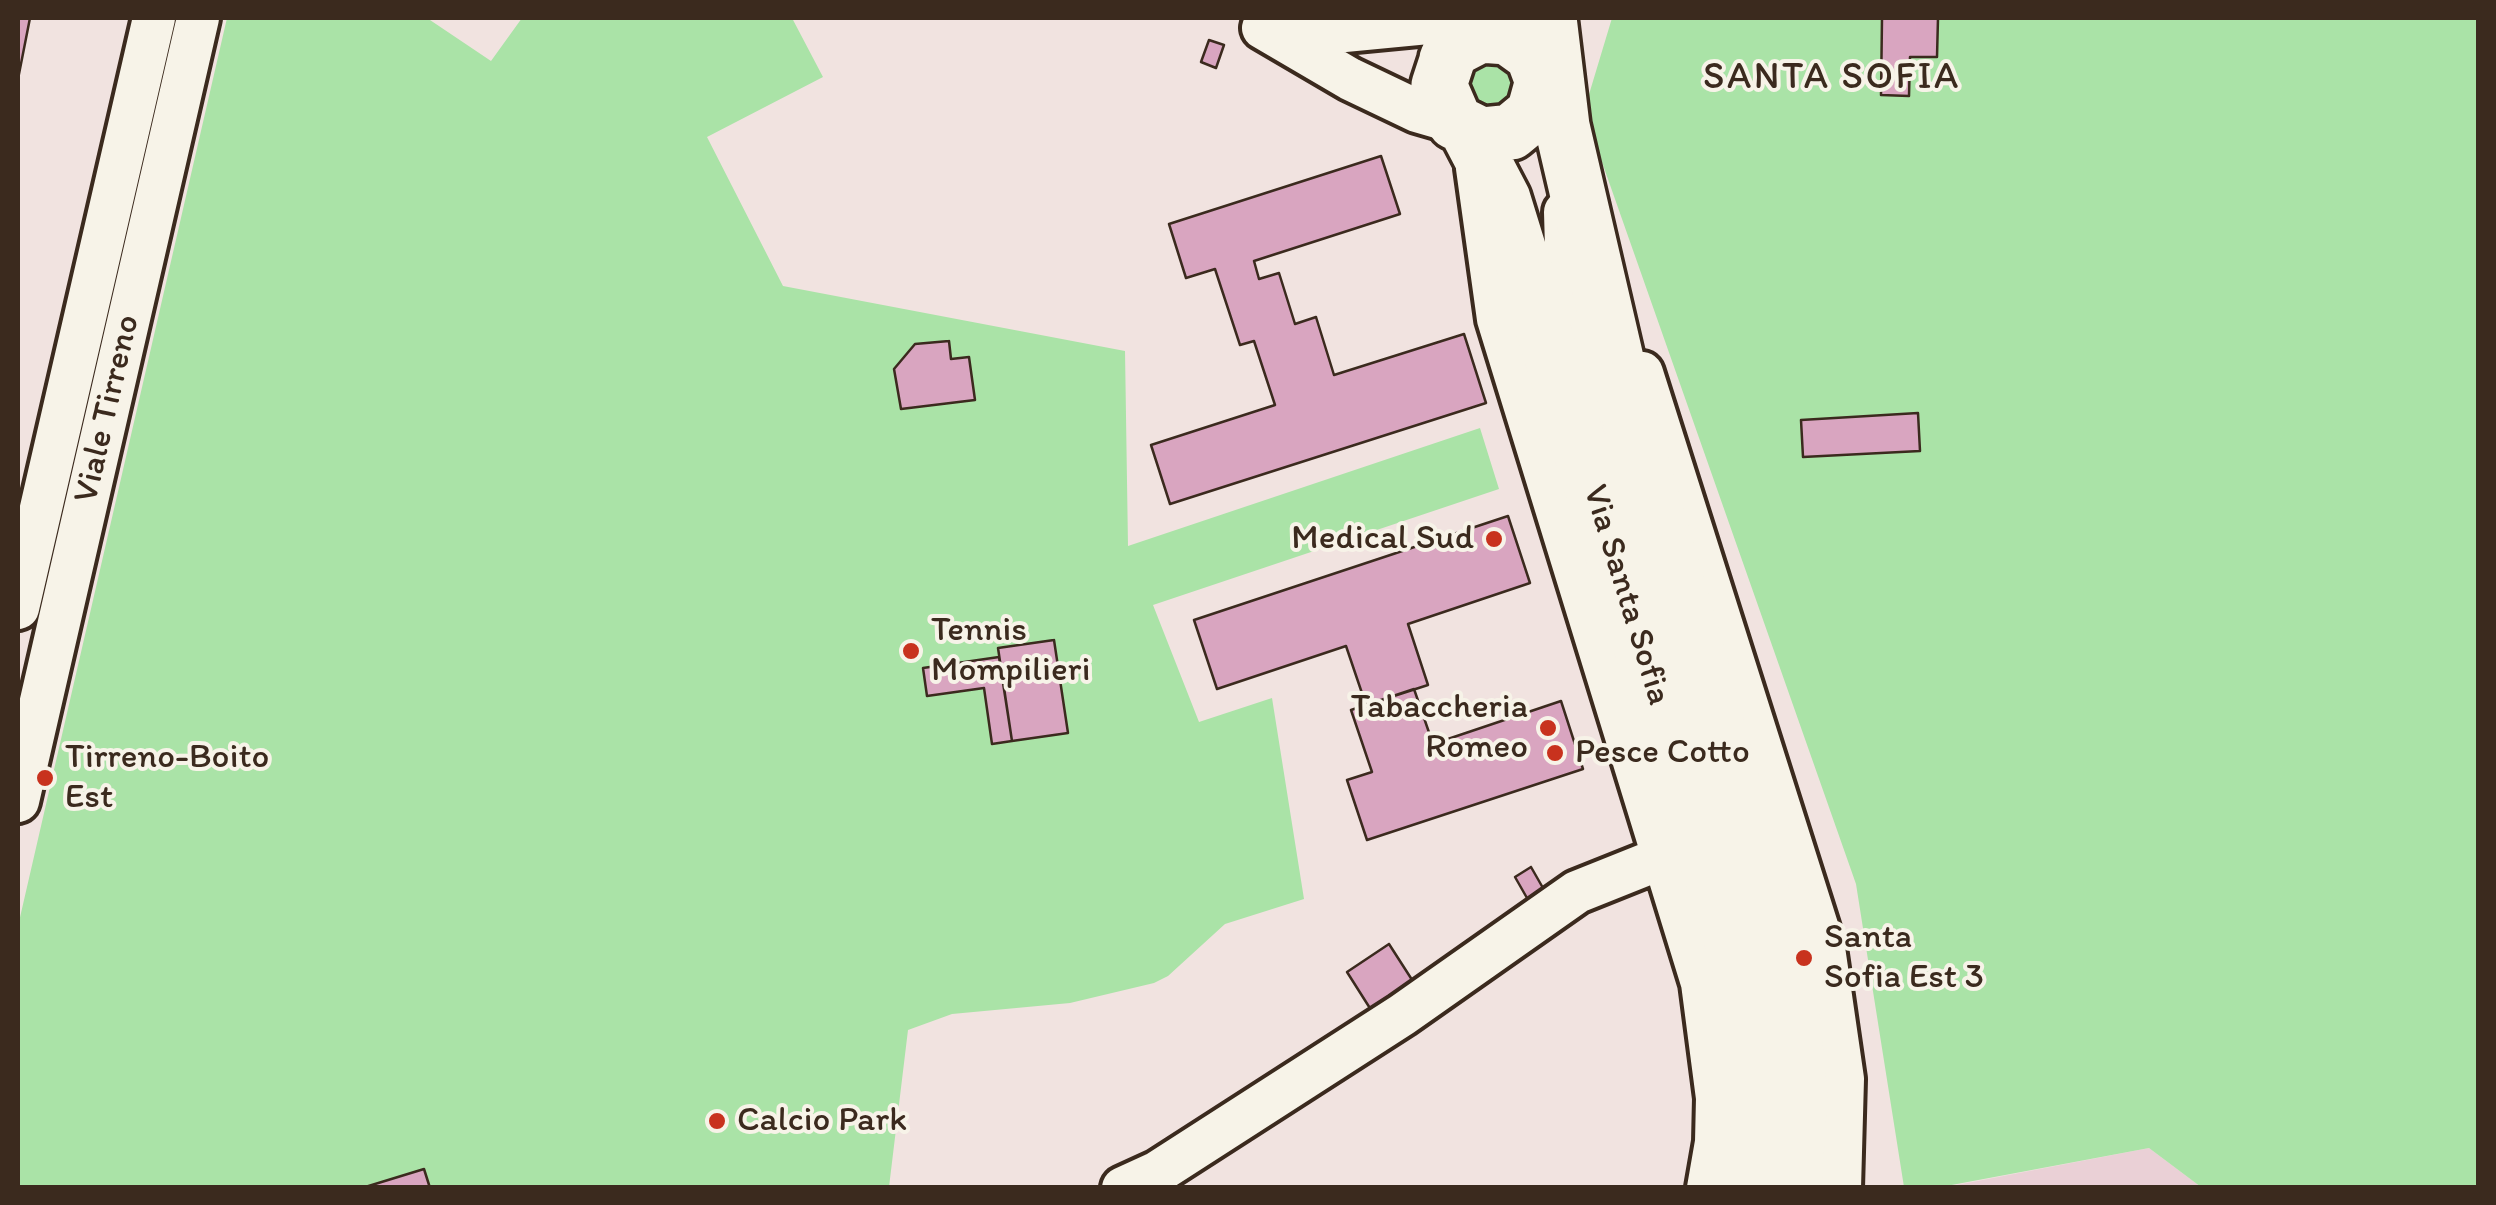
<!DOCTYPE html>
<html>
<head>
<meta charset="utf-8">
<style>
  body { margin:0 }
  #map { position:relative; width:2496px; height:1205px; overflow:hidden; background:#f1e3e0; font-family:Itim,sans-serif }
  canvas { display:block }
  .frame { position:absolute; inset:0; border:20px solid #3b2a1e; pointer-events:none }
</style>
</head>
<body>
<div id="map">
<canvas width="2496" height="1205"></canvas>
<div class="frame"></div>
</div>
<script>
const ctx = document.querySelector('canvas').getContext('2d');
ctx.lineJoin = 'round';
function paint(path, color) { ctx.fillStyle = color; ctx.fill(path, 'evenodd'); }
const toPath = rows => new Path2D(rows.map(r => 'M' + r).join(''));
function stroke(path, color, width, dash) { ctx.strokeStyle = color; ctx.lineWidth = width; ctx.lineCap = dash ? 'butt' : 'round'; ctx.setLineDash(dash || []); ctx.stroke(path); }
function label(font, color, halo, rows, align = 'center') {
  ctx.font = font + ' Itim,sans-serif'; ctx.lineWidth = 8; ctx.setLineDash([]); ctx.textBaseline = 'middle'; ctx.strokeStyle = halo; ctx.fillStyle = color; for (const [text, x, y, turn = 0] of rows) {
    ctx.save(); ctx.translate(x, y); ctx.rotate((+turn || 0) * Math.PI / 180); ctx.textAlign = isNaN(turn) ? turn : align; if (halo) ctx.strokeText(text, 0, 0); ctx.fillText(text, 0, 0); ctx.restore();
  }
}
paint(toPath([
  [2149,1148,2201,1187,1941,1188]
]), '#ead0d6');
paint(toPath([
  [227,18,427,18,491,61,522,18,792,18,823,77,707,137,783,286,1125,351,1128,546,1480,428,1499,489,1153,605,1199,722,1272,698,1304,899,1225,924,1168,976,1154,983,1070,1003,952,1014,908,1030,889,1187,18,1188,18,926],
  [1612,18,2478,18,2478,1187,2201,1187,2149,1148,1941,1187,1904,1187,1856,884,1584,111],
  [1472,57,1520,67,1515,109,1470,111,1464,66]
]), '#aae3a7');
const building = toPath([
  [18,18,30,18,18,79,18,18],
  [1882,18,1938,18,1937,57,1910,57,1909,96,1881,95,1882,18],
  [1209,40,1224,45,1216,68,1201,62,1209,40],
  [1381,156,1400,214,1254,261,1259,279,1279,273,1295,324,1316,317,1334,375,1464,334,1486,403,1170,504,1151,445,1275,405,1254,341,1240,345,1215,269,1186,278,1169,224,1381,156],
  [949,341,951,359,969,357,975,400,901,409,894,369,915,344,949,341],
  [1918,413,1920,451,1803,457,1801,420,1918,413],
  [1508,516,1530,583,1408,624,1428,685,1366,705,1346,646,1217,689,1194,620,1508,516],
  [1054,640,1068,733,1012,741,998,648,1054,640],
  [999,657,1012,741,992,744,984,688,927,696,923,668,999,657],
  [1414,689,1433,744,1561,701,1583,769,1367,840,1347,780,1372,772,1351,710,1414,689],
  [1531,867,1547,895,1531,905,1515,877,1531,867],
  [1389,944,1416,986,1373,1013,1347,972,1389,944],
  [424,1169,430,1188,362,1188,424,1169]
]);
paint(building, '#d9a5c0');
stroke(building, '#3b2a1e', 2.5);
const minor = toPath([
  [1276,18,1334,32,1459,20,1487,26],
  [1263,28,1350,79,1417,111,1455,122],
  [1477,168,1498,319,1702,983,1717,1098,1716,1142,1708,1188],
  [1565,212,1567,283,1598,428],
  [1642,373,1824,948,1843,1079,1840,1188],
  [18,608,154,18],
  [18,801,198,18],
  [1123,1188,1158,1172,1402,1015,1577,892,1662,858]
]);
const major = toPath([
  [1461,18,1439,85,1455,122,1481,135,1511,132,1534,113,1542,84],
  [1549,18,1562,126,1636,445,1701,666,1791,1002,1800,1095,1794,1188],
  [1447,59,1455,48,1480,35,1508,37,1533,55,1550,101],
  [1467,130,1503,199,1739,964,1757,1052,1758,1136,1753,1188]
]);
stroke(minor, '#3b2a1e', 50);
stroke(major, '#3b2a1e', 62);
stroke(minor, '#f7f3e8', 42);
stroke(major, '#f7f3e8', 55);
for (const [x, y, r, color] of [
  [1494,539,10,"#c8321e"],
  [911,651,10,"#c8321e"],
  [1548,728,10,"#c8321e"],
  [1555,753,10,"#c8321e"],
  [45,778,10,"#c8321e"],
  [1804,958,10,"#c8321e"],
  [717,1121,10,"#c8321e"]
]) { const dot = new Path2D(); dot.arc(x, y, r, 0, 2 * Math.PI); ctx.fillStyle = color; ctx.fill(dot); stroke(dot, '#f7f3e8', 4); }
label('35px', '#3b2a1e', '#f7f3e8', [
  ["Viale Tirreno",108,409,-77],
  ["Via Santa Sofia",1626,595,73]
]);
label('35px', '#3b2a1e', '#f7f3e8', [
  ["Medical Sud",1474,539,"right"],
  ["Tennis",931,631],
  ["Mompilieri",931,671],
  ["Tabaccheria",1528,708,"right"],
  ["Romeo",1528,748,"right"],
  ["Pesce Cotto",1575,753],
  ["Tirreno-Boito",65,758],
  ["Est",65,798],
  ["Santa",1824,938],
  ["Sofia Est 3",1824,978],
  ["Calcio Park",737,1121]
], 'left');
ctx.letterSpacing = '2.5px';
label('38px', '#3b2a1e', '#f7f3e8', [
  ["SANTA SOFIA",1832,78]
]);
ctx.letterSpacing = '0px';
</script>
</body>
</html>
